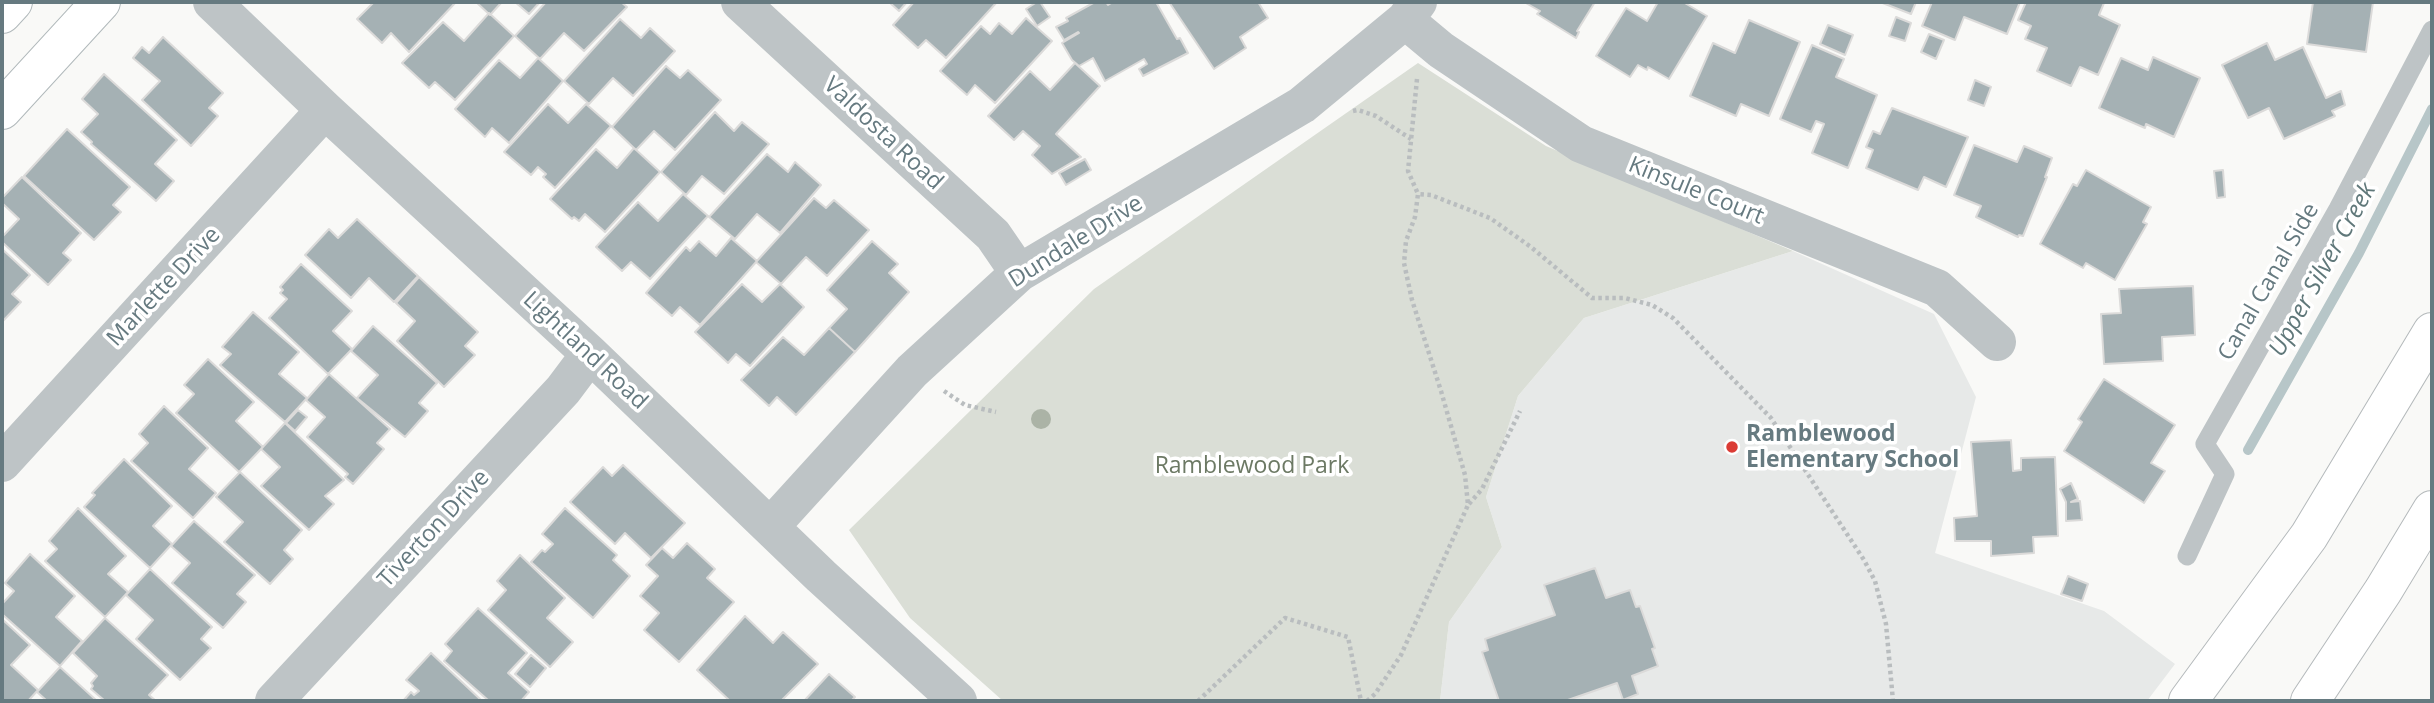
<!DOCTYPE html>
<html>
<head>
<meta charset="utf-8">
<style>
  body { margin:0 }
  #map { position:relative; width:2434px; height:703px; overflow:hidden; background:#f9f9f7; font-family:"Open Sans",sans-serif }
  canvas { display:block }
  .frame { position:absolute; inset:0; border:4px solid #667a80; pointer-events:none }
</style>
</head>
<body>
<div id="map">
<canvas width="2434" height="703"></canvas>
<div class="frame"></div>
</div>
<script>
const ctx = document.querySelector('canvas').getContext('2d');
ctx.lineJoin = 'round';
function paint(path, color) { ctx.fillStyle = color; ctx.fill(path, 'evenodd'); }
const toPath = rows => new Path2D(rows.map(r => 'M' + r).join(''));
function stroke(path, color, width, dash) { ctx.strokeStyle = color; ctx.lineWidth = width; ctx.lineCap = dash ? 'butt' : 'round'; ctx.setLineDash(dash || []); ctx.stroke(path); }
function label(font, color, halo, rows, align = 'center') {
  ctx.font = font + ' "Open Sans",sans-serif'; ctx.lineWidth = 7; ctx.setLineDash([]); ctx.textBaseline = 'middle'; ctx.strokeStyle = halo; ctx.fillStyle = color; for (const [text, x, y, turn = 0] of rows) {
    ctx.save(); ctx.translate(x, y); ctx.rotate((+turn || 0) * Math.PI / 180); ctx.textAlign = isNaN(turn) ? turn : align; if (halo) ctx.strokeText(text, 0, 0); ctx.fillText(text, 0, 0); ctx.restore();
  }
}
paint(toPath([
  [1793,251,1934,314,1976,397,1935,553,2104,611,2175,664,2147,701,1440,701,1449,622,1502,547,1486,497,1518,396,1584,318]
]), '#e7e9e8');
paint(toPath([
  [1418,63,1546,146,1793,251,1584,318,1518,396,1486,497,1502,547,1449,622,1440,701,1003,701,910,618,849,530,1094,289]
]), '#daded6');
stroke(toPath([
  [2248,450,2359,253,2432,109]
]), '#b7c6c8', 10);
const building = toPath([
  [374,2,456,2,409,52,391,33,382,43,357,19,374,2],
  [476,2,502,2,490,15,476,2],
  [515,2,540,2,529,14,515,2],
  [546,2,621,2,627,7,584,51,564,33,540,59,515,36,546,2],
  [889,2,907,2,899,11,889,2],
  [914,2,997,2,946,58,926,40,918,48,893,25,914,2],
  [1037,2,1040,2,1050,17,1037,26,1026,9,1037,2],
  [1095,2,1106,2,1108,5,1113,2,1156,2,1177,39,1180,38,1188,53,1143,76,1139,69,1147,64,1144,59,1105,81,1093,58,1079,66,1072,60,1062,43,1079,33,1078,32,1064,40,1056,27,1068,21,1066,18,1095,2],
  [1169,2,1258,2,1268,18,1240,37,1246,48,1214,69,1169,2],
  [1524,2,1595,2,1577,31,1579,32,1576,38,1537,14,1540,11,1524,2],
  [1658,2,1683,2,1707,16,1669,79,1648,67,1647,70,1638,65,1630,77,1596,56,1626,8,1647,21,1658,2],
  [1880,2,1916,2,1911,14,1880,2],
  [1932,2,2020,2,2007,34,1964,17,1955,40,1922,26,1932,2],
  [2026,2,2104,3,2099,15,2120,25,2098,75,2080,67,2071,86,2037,71,2047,48,2025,39,2031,26,2018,20,2026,2],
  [2313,2,2373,2,2366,52,2307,44,2313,2],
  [489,13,514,36,455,100,435,82,429,88,402,63,443,22,464,41,489,13],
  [1896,17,1911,23,1905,41,1889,36,1896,17],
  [1026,18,1052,41,995,103,975,85,967,95,940,71,981,26,990,34,999,23,1012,34,1026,18],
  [620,19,641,38,650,28,675,51,633,96,613,78,589,104,564,81,620,19],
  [1749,20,1800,42,1769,116,1741,104,1736,116,1690,96,1713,43,1735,53,1749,20],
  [1828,25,1853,35,1845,55,1820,44,1828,25],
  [1929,34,1944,40,1936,59,1921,52,1929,34],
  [163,37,223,93,209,108,218,116,191,146,142,100,160,81,133,58,142,47,149,53,163,37],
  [2267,43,2275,60,2303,47,2326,98,2341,91,2345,105,2332,111,2335,116,2284,139,2269,108,2248,118,2222,65,2267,43],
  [1812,45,1844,59,1836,77,1877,95,1848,168,1812,153,1824,124,1816,121,1811,132,1780,119,1812,45],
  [2153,57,2200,78,2174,137,2146,124,2145,128,2099,108,2121,58,2148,70,2153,57],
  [538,58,563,81,509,143,492,128,485,137,455,109,499,60,520,78,538,58],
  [1075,63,1100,86,1056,134,1081,157,1052,174,1032,155,1040,146,1023,131,1014,140,988,116,1030,71,1050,90,1075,63],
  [666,66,680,78,688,70,721,100,675,150,654,131,636,150,612,127,666,66],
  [104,74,177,140,155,164,174,181,156,201,91,144,92,142,81,132,98,114,82,99,104,74],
  [1975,80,1991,87,1984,106,1968,100,1975,80],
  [548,104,568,123,586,104,611,126,555,188,543,177,546,174,538,167,531,175,504,152,548,104],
  [1892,108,1968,137,1946,187,1924,177,1918,190,1866,168,1873,150,1866,147,1873,131,1880,134,1892,108],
  [715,112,734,131,742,122,769,144,724,194,702,176,686,195,661,172,715,112],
  [67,129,130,187,113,205,121,212,94,240,24,176,67,129],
  [1974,145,2017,162,2024,146,2052,158,2045,177,2047,177,2023,236,2019,235,2018,237,1976,217,1981,206,1954,195,1974,145],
  [634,148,660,172,605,232,585,214,579,221,574,217,572,219,550,199,596,149,617,168,634,148],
  [767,154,788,172,795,162,821,185,780,233,757,214,735,239,709,217,767,154],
  [1085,159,1091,170,1066,185,1059,173,1085,159],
  [2086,170,2151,207,2143,222,2147,224,2115,280,2086,263,2083,268,2040,244,2073,184,2077,186,2086,170],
  [2223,170,2225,197,2217,198,2214,171,2223,170],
  [22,177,81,233,63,253,71,260,48,285,2,242,2,237,19,219,2,203,2,198,22,177],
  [683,194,708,216,650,279,631,262,622,271,596,247,638,202,658,221,683,194],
  [814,198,826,208,834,200,869,230,827,276,806,257,781,284,756,262,814,198],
  [357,219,418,276,394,302,369,278,351,298,305,255,329,229,338,238,357,219],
  [731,238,757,261,700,325,680,307,672,316,646,293,686,247,690,251,699,241,716,256,731,238],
  [872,241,898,264,889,273,909,292,855,352,829,328,847,309,827,290,872,241],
  [2,249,30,275,12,294,21,302,2,322,2,249],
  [301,264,352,311,333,331,352,349,328,374,269,318,287,299,280,293,283,290,280,287,301,264],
  [419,277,478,332,465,346,475,355,444,387,397,341,415,321,396,303,419,277],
  [742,284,762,302,780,284,804,307,750,366,736,354,728,363,695,332,742,284],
  [2193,286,2195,335,2162,337,2163,361,2104,364,2101,314,2121,313,2119,289,2193,286],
  [253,312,299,352,279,374,307,398,285,422,220,365,231,354,222,347,253,312],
  [373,326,437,383,419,403,428,411,405,437,357,398,378,375,351,351,373,326],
  [829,328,855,352,796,415,777,397,769,406,741,380,783,337,804,355,829,328],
  [208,359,254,402,236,421,263,447,239,472,176,413,194,394,184,385,208,359],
  [329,374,390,429,377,443,384,449,353,484,345,477,348,474,307,437,325,417,306,400,329,374],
  [2104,379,2175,425,2151,463,2165,471,2144,503,2064,451,2082,422,2078,419,2104,379],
  [164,406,208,448,189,469,216,493,193,518,131,461,148,443,139,434,164,406],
  [298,410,307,417,295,431,286,423,298,410],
  [285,423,344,480,325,496,334,504,309,530,261,486,280,467,261,449,285,423],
  [2011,440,2013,471,2021,470,2021,458,2055,457,2058,536,2033,537,2034,553,1991,556,1991,541,1955,541,1954,518,1977,516,1971,442,2011,440],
  [124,459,172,506,153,526,172,544,150,568,84,507,95,495,92,493,124,459],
  [623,465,685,523,651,558,625,533,615,544,570,502,603,467,612,476,623,465],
  [240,472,302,530,284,550,293,559,270,584,224,542,243,522,216,497,240,472],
  [2071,483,2078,499,2071,502,2080,501,2082,520,2066,521,2066,502,2060,489,2071,483],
  [78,508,126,556,108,574,128,592,105,617,45,561,57,549,49,541,78,508],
  [565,508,617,555,613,560,630,576,593,618,531,562,542,550,545,552,553,544,542,534,565,508],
  [194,521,255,575,237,594,246,602,223,628,172,583,190,563,171,546,194,521],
  [687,543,715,569,707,578,734,602,679,662,644,630,659,613,640,596,658,576,646,565,662,548,673,558,687,543],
  [30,554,75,596,56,617,82,641,60,666,2,614,2,604,14,591,5,583,30,554],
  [520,555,565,598,547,618,573,642,550,667,488,610,506,590,497,581,520,555],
  [1595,568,1606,598,1630,590,1636,607,1640,606,1655,648,1652,649,1658,666,1632,676,1638,694,1623,700,1617,683,1565,701,1499,701,1482,652,1488,650,1485,639,1555,615,1544,585,1595,568],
  [150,569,212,627,201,639,211,648,180,680,136,639,153,620,126,595,150,569],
  [2068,576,2088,584,2082,601,2061,594,2068,576],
  [478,608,527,653,508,673,529,692,521,701,489,701,444,661,452,651,445,644,478,608],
  [745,616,773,643,783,632,818,664,781,701,730,701,697,670,745,616],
  [105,618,168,675,149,695,156,701,105,701,91,689,93,686,91,683,97,676,73,653,105,618],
  [2,619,30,645,11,665,38,690,28,701,2,701,2,619],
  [431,653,481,700,480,701,403,701,411,692,414,695,419,691,406,680,431,653],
  [531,655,546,668,530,687,515,674,531,655],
  [60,667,97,701,47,701,37,692,60,667],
  [829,674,855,697,852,700,854,701,804,701,829,674]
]);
paint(building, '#a5b1b4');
stroke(building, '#dbdad9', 2);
const secondary = toPath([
  [2,14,13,2],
  [2,110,101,2]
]);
const motorway = toPath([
  [2188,701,2309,536,2432,332],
  [2310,701,2383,591,2432,510]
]);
stroke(secondary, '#b1b9bb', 40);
stroke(motorway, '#b4b9bb', 40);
stroke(toPath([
  [1417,79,1408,171,1418,194],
  [1353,111,1358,110,1376,116,1411,139],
  [944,391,965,405,996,412],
  [1469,504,1482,489,1520,411],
  [1198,701,1285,618,1348,637,1361,701],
  [1367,701,1375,694,1401,655,1468,505,1465,475,1441,391,1412,300,1404,263,1406,241,1415,217,1418,194,1431,195,1490,218,1531,247,1592,298,1625,298,1652,305,1673,318,1771,418,1864,560,1875,581,1886,624,1893,701]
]), '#b9bdbf', 4.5, [3.5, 3.5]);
stroke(toPath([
  [2187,556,2225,474,2205,444,2338,209,2432,30]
]), '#bec4c6', 19);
stroke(toPath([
  [212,2,325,110,590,354,821,576,958,701],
  [740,2,993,235,1019,273],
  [1405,20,1441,50,1581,144,1937,288,1997,342],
  [2,463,325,110],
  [770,527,912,371,1019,273,1302,105,1405,20,1418,2],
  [274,701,563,390,590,354]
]), '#bec4c6', 38);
stroke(secondary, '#fff', 38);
stroke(motorway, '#fff', 38);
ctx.fillStyle = '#abb3a6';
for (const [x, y] of [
  [1041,419]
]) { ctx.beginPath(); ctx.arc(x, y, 10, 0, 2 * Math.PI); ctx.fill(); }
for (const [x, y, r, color] of [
  [1732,447,7,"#db3c35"]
]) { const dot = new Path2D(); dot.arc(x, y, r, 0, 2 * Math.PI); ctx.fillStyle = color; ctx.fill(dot); stroke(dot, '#fff', 2.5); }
label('23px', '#667a80', '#fff', [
  ["Valdosta Road",883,134,43],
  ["Kinsule Court",1696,191,22],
  ["Dundale Drive",1076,242,-32],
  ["Canal Canal Side",2269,282,-60],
  ["Marlette Drive",164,287,-47],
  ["Lightland Road",585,351,43],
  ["Tiverton Drive",434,529,-47]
]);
label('bold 23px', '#667a80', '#fff', [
  ["Ramblewood",1746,434],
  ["Elementary School",1746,460]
], 'left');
label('23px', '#6c7964', '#fff', [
  ["Ramblewood Park",1252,466]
]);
label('italic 24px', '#60787a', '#fff', [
  ["Upper Silver Creek",2323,270,-61]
]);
</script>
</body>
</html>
